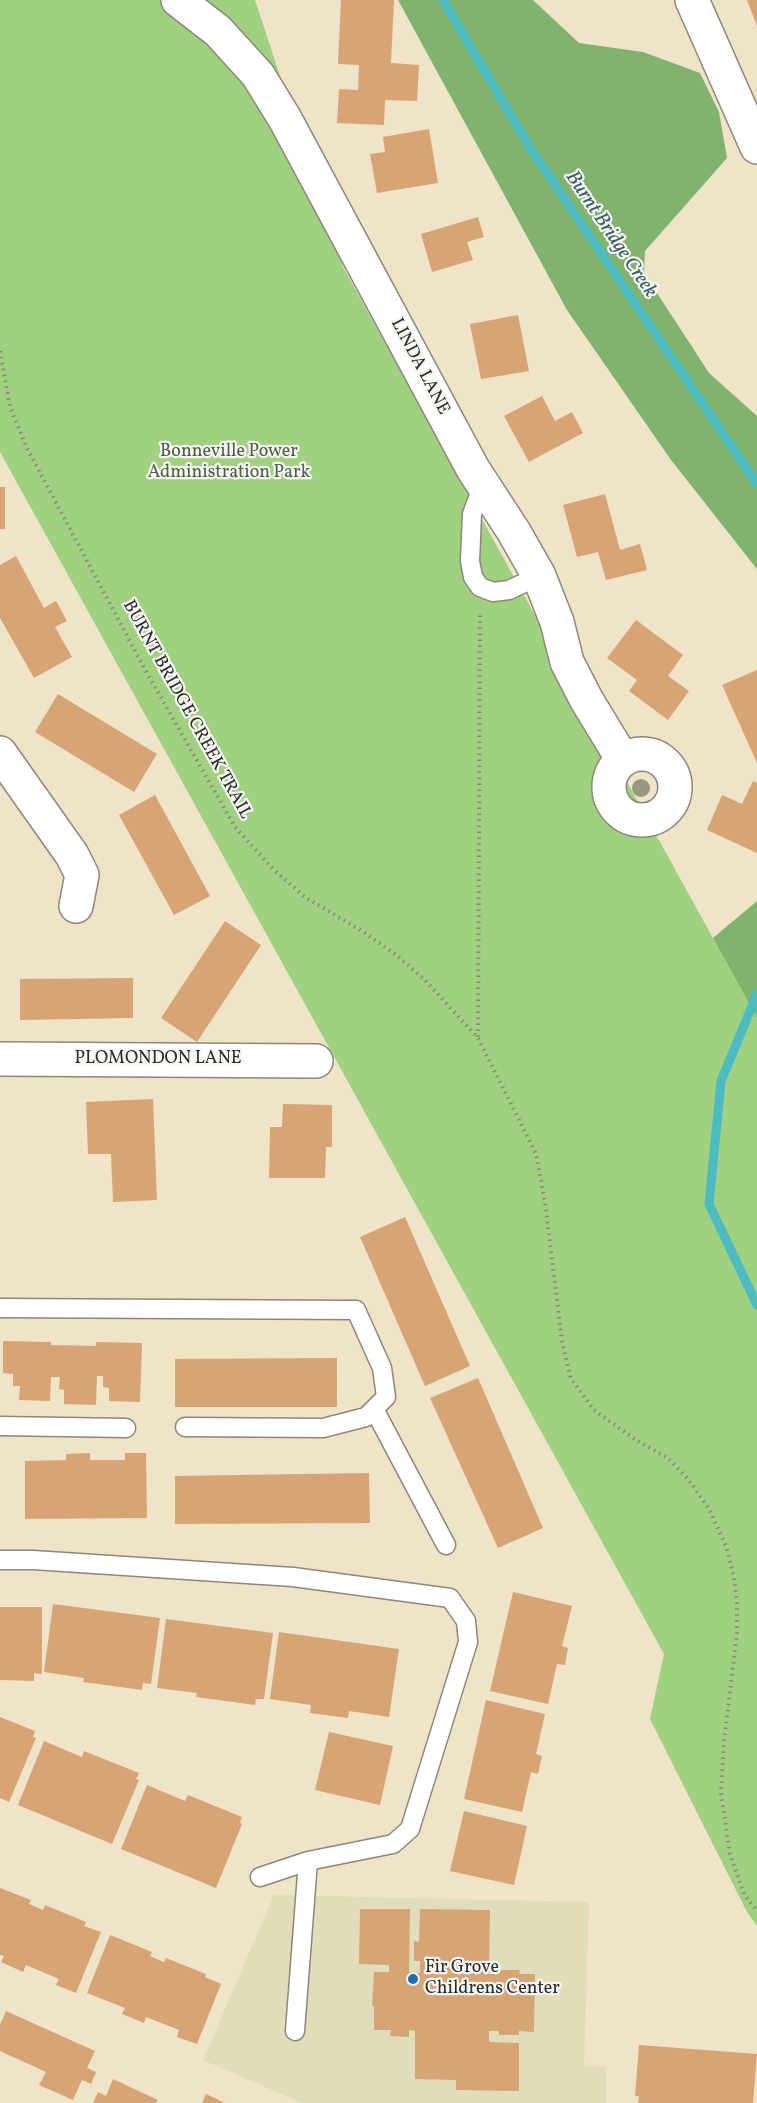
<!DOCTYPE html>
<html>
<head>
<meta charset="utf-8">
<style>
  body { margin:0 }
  canvas { display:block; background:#efe3c8 }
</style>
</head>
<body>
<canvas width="757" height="2103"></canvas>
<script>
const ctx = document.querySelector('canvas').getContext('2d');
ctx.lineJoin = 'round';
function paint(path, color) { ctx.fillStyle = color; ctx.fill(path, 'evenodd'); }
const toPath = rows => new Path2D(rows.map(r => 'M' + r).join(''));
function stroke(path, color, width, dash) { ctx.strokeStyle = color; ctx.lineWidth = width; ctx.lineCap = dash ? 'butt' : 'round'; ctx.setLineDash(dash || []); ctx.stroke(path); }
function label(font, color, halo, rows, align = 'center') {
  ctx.font = font + ' Vollkorn,serif'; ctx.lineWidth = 4.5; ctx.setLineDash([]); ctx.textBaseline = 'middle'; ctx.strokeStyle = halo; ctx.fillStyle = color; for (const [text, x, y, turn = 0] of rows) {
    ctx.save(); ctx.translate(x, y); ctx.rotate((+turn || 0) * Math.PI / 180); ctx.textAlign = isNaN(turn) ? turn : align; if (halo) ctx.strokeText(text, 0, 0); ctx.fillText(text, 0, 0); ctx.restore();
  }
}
paint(toPath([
  [274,1895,589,1902,584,2066,606,2067,606,2103,302,2103,203,2060]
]), '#e1dcba');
paint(toPath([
  [0,0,255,0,343,267,757,1018,757,1926,747,1912,650,1719,664,1654,0,452]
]), '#9fd180');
paint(toPath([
  [398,0,533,0,579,43,643,52,700,73,719,112,727,158,645,251,644,273,709,373,757,416,757,569,671,460,567,310],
  [757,901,757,1018,713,938]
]), '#7fb36e');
stroke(toPath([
  [443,0,529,146,757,484],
  [757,994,721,1081,709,1204,757,1305]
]), '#4cbbc2', 9);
paint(toPath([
  [341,0,394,0,391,63,419,65,417,101,385,100,384,125,337,123,339,89,358,90,359,65,338,64],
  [747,0,757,0,757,26],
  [429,129,438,183,377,193,370,154,385,152,383,137],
  [478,217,484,237,467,242,473,260,432,272,421,234],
  [518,315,529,371,481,379,470,324],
  [542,396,555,421,572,412,583,433,529,462,504,416],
  [0,487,5,487,5,529,0,529],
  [605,494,620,550,640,544,647,570,606,580,598,552,577,557,563,505],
  [16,556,44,608,56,601,67,621,55,627,72,657,34,678,0,618,0,565],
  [636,620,683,655,668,676,689,691,668,720,629,691,637,680,607,658],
  [757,670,757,763,722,685],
  [58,694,157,754,134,792,35,732],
  [753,781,757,783,757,853,707,830,722,795,742,804],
  [155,795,210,896,174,915,119,815],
  [225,921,261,945,197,1042,161,1018],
  [133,978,133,1018,20,1020,20,979],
  [153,1099,157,1200,113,1202,111,1154,88,1154,86,1102],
  [283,1104,332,1105,332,1147,326,1147,325,1178,269,1178,270,1127,282,1127],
  [405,1217,470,1366,425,1386,360,1237],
  [3,1341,51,1342,51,1345,96,1346,96,1342,142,1343,140,1402,109,1401,109,1388,103,1387,103,1376,97,1376,96,1405,64,1404,64,1390,59,1389,60,1377,51,1377,50,1401,19,1400,20,1386,13,1386,13,1374,3,1373],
  [337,1358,337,1407,175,1407,175,1359],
  [478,1378,543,1528,498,1548,430,1398],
  [90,1453,90,1460,125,1460,125,1453,146,1453,147,1518,25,1519,25,1461,66,1460,66,1454],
  [369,1473,370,1523,175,1524,175,1476],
  [513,1592,572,1606,562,1646,568,1648,565,1665,557,1664,548,1704,490,1691],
  [53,1604,160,1618,151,1684,143,1683,142,1690,83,1682,84,1678,44,1672],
  [0,1607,42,1607,42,1674,34,1673,34,1681,0,1680],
  [166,1619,273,1633,264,1699,256,1699,255,1705,196,1697,197,1693,157,1688],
  [279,1632,399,1649,389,1717,349,1711,348,1718,310,1713,311,1705,270,1699],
  [486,1700,545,1714,536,1754,542,1756,538,1774,531,1772,522,1812,464,1799],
  [0,1717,35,1731,33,1737,36,1738,9,1802,0,1798],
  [329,1732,393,1746,380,1805,315,1790],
  [44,1741,82,1757,84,1751,139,1773,136,1779,139,1780,112,1844,18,1805],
  [147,1785,185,1801,188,1795,242,1817,240,1823,242,1824,216,1888,121,1849],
  [464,1811,527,1826,514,1885,450,1871],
  [0,1888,31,1900,29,1904,43,1910,45,1905,86,1922,84,1926,101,1932,76,1993,56,1985,59,1979,26,1965,23,1972,1,1962,4,1956,0,1955],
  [360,1909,410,1909,409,1972,420,1973,420,1961,414,1961,414,1941,419,1942,420,1909,490,1910,489,1974,499,1974,499,1970,520,1970,519,1974,535,1974,534,2032,519,2031,519,2035,499,2035,499,2031,489,2031,489,2042,519,2043,519,2091,456,2090,456,2080,415,2079,415,2031,409,2030,409,2037,390,2036,391,2030,374,2030,374,2006,372,2006,374,1972,389,1972,389,1965,359,1964],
  [110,1935,152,1952,150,1956,164,1962,166,1958,206,1974,205,1977,221,1984,197,2044,177,2037,179,2030,146,2017,144,2023,122,2014,125,2008,87,1993],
  [6,2011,95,2051,87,2068,96,2072,91,2084,82,2080,73,2100,39,2085,46,2072,0,2051,0,2025],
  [639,2045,757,2054,753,2103,638,2103,639,2096,635,2096],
  [113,2079,158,2100,156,2103,93,2103,98,2092,106,2096],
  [206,2094,225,2103,202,2103]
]), '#d7a476');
const service = toPath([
  [483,484,472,514,470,561,473,577,480,587,493,592,509,590,539,576],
  [0,1308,356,1310,382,1368,386,1397,366,1417,323,1428,185,1427],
  [374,1409,446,1545],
  [0,1426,126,1428],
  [0,1560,33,1560,293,1577,450,1598,466,1621,468,1642,410,1829,393,1844,308,1861,260,1877],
  [295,2031,308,1861]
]);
const minor = toPath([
  [178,0,218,31,258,75,285,119,473,469,514,532,539,576,557,622,567,662,586,699,623,760],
  [692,0,757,147],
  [0,753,72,855,82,875,76,906],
  '609 787a33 33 0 1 1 66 0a33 33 0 1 1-66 0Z',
  [0,1059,316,1061]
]);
stroke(service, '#8d877a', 21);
stroke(minor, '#8d877a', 36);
stroke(toPath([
  [0,351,10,407,27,448,143,666,235,827,273,869,305,897,365,933,395,954,425,980,478,1038,536,1154,545,1202,562,1341,571,1379,594,1410,636,1440,668,1458,688,1479,709,1509,726,1546,734,1577,737,1603,737,1633,724,1742,721,1793,730,1854,744,1894,757,1911],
  [478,1037,480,613]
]), '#8d877a', 4, [1.5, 4.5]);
stroke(service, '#fff', 18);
stroke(minor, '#fff', 33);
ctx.fillStyle = '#96997f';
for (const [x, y] of [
  [641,788]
]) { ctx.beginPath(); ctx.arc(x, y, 9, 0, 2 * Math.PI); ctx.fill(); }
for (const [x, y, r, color] of [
  [413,1979,6,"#1f6fb2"]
]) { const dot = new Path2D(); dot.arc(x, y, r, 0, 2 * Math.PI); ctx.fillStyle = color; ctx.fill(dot); stroke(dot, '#f6f6f2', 2); }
label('18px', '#2b2b2b', '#f6f6f2', [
  ["LINDA LANE",419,367,62],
  ["BURNT BRIDGE CREEK TRAIL",186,710,61],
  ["PLOMONDON LANE",158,1060]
]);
label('18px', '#4e5d44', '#f6f6f2', [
  ["Bonneville Power",229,453],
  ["Administration Park",229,474]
]);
label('18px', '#2b2b2b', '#f6f6f2', [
  ["Fir Grove",425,1969],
  ["Childrens Center",425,1990]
], 'left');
label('italic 20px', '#375d60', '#f6f6f2', [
  ["Burnt Bridge Creek",610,235,56]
]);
</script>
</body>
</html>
